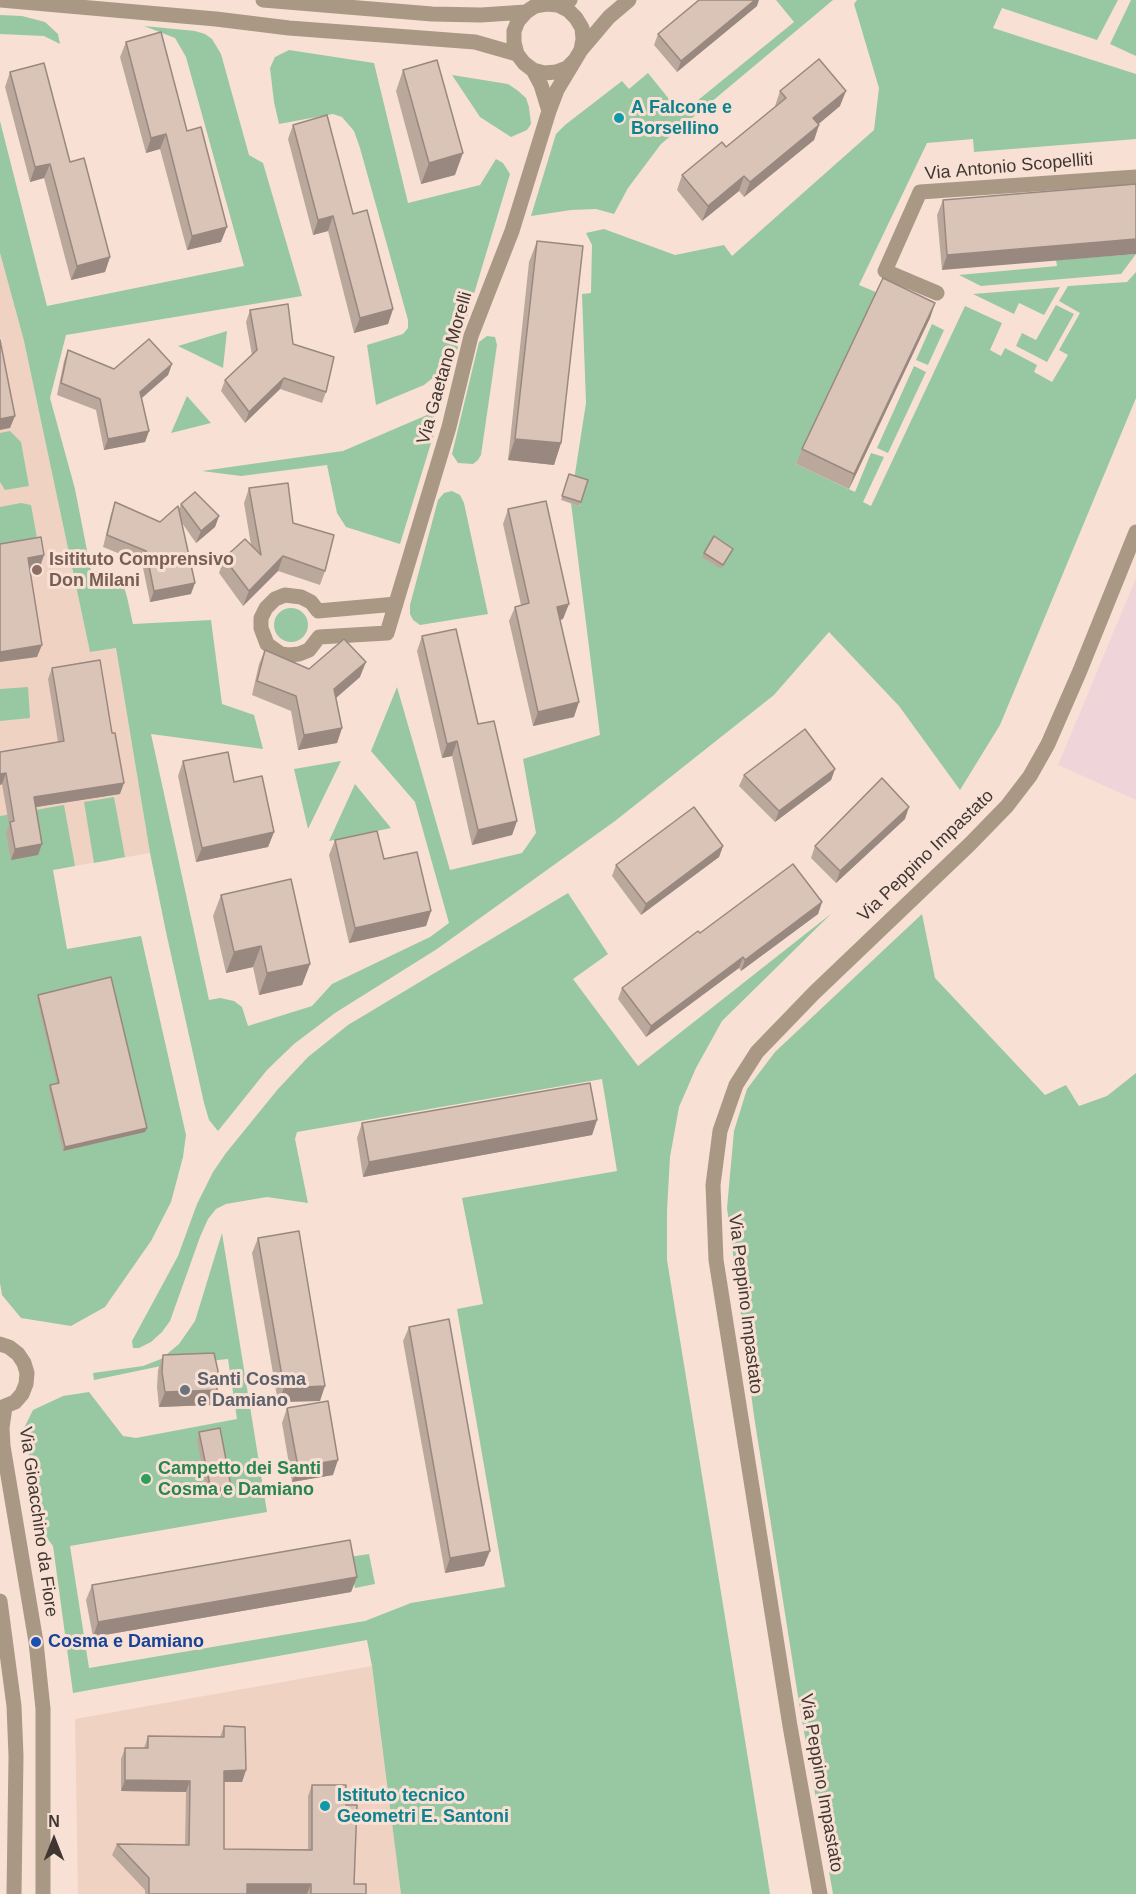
<!DOCTYPE html>
<html>
<head>
<meta charset="utf-8">
<style>
  body { margin:0 }
  #map { position:relative; width:1136px; height:1894px; overflow:hidden; background:#f8e1d4; font-family:Arial,sans-serif }
  canvas { display:block }
  .north { position:absolute; left:24px; top:1810px; width:60px; height:60px; -webkit-text-stroke:4px #f8e1d4; paint-order:stroke; rotate:0deg; font-size:16px; font-weight:700; line-height:24px; text-align:center; color:#403732 }
  .north::after { content:''; display:block; margin:auto; width:21px; height:27px; background:#403732; clip-path:polygon(50% 0,100% 100%,50% 72%,0 100%) }
</style>
</head>
<body>
<div id="map">
<canvas width="1136" height="1894"></canvas>
<div class="north">N</div>
</div>
<script>
const ctx = document.querySelector('canvas').getContext('2d');
ctx.lineJoin = 'round';
function paint(path, color) { ctx.fillStyle = color; ctx.fill(path, 'evenodd'); }
const toPath = rows => new Path2D(rows.map(r => 'M' + r).join(''));
function stroke(path, color, width, dash) { ctx.strokeStyle = color; ctx.lineWidth = width; ctx.lineCap = dash ? 'butt' : 'round'; ctx.setLineDash(dash || []); ctx.stroke(path); }
function label(font, color, halo, rows, align = 'center') {
  ctx.font = font + ' Arial,sans-serif'; ctx.lineWidth = 6; ctx.setLineDash([]); ctx.textBaseline = 'middle'; ctx.strokeStyle = halo; ctx.fillStyle = color; for (const [text, x, y, turn = 0] of rows) {
    ctx.save(); ctx.translate(x, y); ctx.rotate((+turn || 0) * Math.PI / 180); ctx.textAlign = isNaN(turn) ? turn : align; if (halo) ctx.strokeText(text, 0, 0); ctx.fillText(text, 0, 0); ctx.restore();
  }
}
paint(toPath([
  [1136,578,1136,800,1058,765]
]), '#efd5da');
paint(toPath([
  [0,253,24,341,90,652,116,648,150,853,0,879],
  [372,1666,401,1894,78,1894,75,1719]
]), '#f0d2c2');
paint(toPath([
  [776,0,833,0,661,144,628,188,614,214,596,209,571,210,531,216,556,134,565,125,622,81,629,89,648,73,681,114,794,22],
  [857,0,1118,0,1097,40,1002,8,993,28,1136,74,1136,139,974,152,973,139,927,143,859,285,878,293,796,464,855,492,871,453,884,457,863,502,871,506,965,306,1002,323,990,350,1001,356,1005,348,1037,365,1034,372,1052,382,1068,355,1059,350,1080,313,1059,301,1068,286,1127,282,1136,272,1136,398,1000,725,960,790,899,706,829,632,774,695,615,821,437,949,335,1013,294,1044,267,1070,218,1131,209,1120,204,1103,166,932,150,853,116,648,90,652,24,341,0,253,0,121,47,306,244,266,186,57,175,38,144,26,195,31,205,34,212,39,221,54,249,155,263,163,302,296,66,335,50,398,75,489,91,571,102,572,118,579,124,587,127,597,133,624,211,620,222,704,254,715,263,749,151,734,209,1000,220,998,234,1001,242,1007,248,1026,312,1006,332,984,430,937,449,923,415,802,371,751,397,687,450,870,522,853,536,833,523,759,600,735,571,503,580,506,574,480,586,403,582,294,591,293,592,245,586,233,604,229,675,255,724,245,732,256,874,130,879,88,854,4],
  [1131,0,1136,0,1136,56,1110,44],
  [0,15,22,16,45,22,58,34,60,44,44,36,0,34],
  [289,50,374,63,408,203,480,185,496,159,503,163,510,174,455,357,444,369,424,385,376,405,367,345,403,334,408,328,408,320,360,148,354,131,342,117,333,114,279,124,274,102,270,68,275,57],
  [452,75,508,84,517,90,526,98,529,107,531,124,527,130,511,137,480,117],
  [1136,254,1121,274,981,286,959,275,1057,266,1056,260],
  [1060,287,1044,315,1019,303,1014,314,973,294],
  [1056,305,1074,314,1047,362,1016,346,1022,333,1036,340],
  [932,324,944,330,928,365,916,360],
  [227,331,223,368,178,346],
  [487,336,495,337,497,345,481,455,478,460,473,464,458,463,452,454,479,342],
  [914,366,926,372,888,453,877,448],
  [187,396,211,423,171,433],
  [434,412,435,430,400,544,346,527,337,513,327,465,241,476,202,471,343,451],
  [10,431,21,442,29,486,5,490,0,482,0,433],
  [452,491,460,495,464,503,488,614,420,625,413,620,410,614,410,605,438,500,444,493],
  [21,503,31,505,37,538,0,545,0,507],
  '274 625a17 17 0 1 1 34 0a17 17 0 1 1-34 0Z',
  [28,687,30,718,0,721,0,689],
  [341,761,308,829,294,769],
  [355,784,391,828,329,841],
  [114,797,125,857,94,863,84,802],
  [64,805,75,866,53,870,67,949,141,936,186,1135,183,1157,171,1202,151,1241,105,1307,71,1326,21,1318,2,1295,0,1283,0,816],
  [568,893,608,954,573,979,638,1066,832,913,722,1021,696,1068,679,1107,670,1157,667,1211,667,1260,770,1894,401,1894,372,1666,367,1640,73,1693,53,1546,43,1533,24,1428,33,1410,63,1396,89,1392,123,1436,136,1438,237,1419,228,1359,161,1366,94,1380,93,1373,143,1366,161,1359,179,1344,195,1321,222,1233,267,1512,70,1546,89,1668,365,1621,411,1603,505,1587,457,1309,483,1304,462,1198,617,1171,602,1079,297,1132,295,1139,308,1203,267,1197,226,1204,216,1209,208,1219,200,1237,170,1321,162,1332,151,1342,139,1348,133,1348,132,1341,178,1256,197,1204,213,1172,226,1153,278,1089,308,1057,348,1025],
  [922,914,935,978,1045,1095,1066,1085,1079,1106,1107,1096,1136,1073,1136,1894,833,1894,800,1709,754,1416,727,1208,734,1131,747,1089,775,1052],
  [369,1554,375,1584,355,1588,349,1557]
]), '#97c8a2');
stroke(toPath([
  [0,0,216,19,289,28,475,42,517,54],
  [263,0,432,14,481,15,526,12],
  [558,5,568,10,576,18,582,28,583,39,581,50,575,60,567,68,556,72,544,73,533,70,524,63,517,54,514,42,514,31,518,21,526,12,535,6,546,4,558,5,570,0],
  [581,50,609,17,629,0],
  [533,70,541,85,549,111],
  [937,293,885,271,920,192,1136,177],
  [396,604,318,611,311,602,301,597,285,595,275,599,266,608,261,618,261,628,267,644,281,654,289,655,299,654,309,650,319,637,387,633,449,427,471,336,512,231,549,111,557,90,575,60],
  [0,1344,9,1347,18,1354,24,1363,27,1373,26,1384,22,1394,15,1402,0,1408],
  [5,1407,2,1428,3,1446,36,1642,43,1709,43,1894],
  [0,1601,14,1706,16,1756,14,1894],
  [820,1894,790,1726,716,1260,713,1185,720,1131,736,1085,757,1052,814,993,970,844,1007,806,1030,776,1048,744,1079,673,1136,532]
]), '#a99984', 15);
paint(toPath([
  [757,6,677,72,654,45,658,34],
  [126,42,187,131,221,242,187,250,160,149,146,153,120,57],
  [403,70,455,175,421,184,396,91],
  [10,72,70,162,110,257,105,272,71,280,44,178,30,182,5,87],
  [780,91,840,106,818,124,819,125,814,140,744,197,739,191,702,221,677,190,682,175,726,147,775,107,775,106],
  [293,125,353,214,393,309,388,324,354,333,328,231,313,235,288,139],
  [1136,184,942,270,937,215,943,200],
  [537,241,561,443,554,465,508,460,529,262],
  [935,303,930,318,849,489,796,464,802,449],
  [250,310,293,344,326,392,322,403,280,389,245,423,221,391,225,380,252,355,246,322],
  [68,350,114,369,172,364,168,375,142,398,149,431,145,442,104,450,96,410,57,395,64,361],
  [569,474,581,502,579,506,561,500],
  [249,488,293,523,325,571,320,585,278,571,243,606,219,573,224,558,251,545,244,503],
  [115,502,160,522,179,509,181,504,219,516,215,527,196,543,182,523,191,594,150,602,142,563,103,547,111,514],
  [508,509,563,619,560,620,574,717,533,726,509,621,515,607,521,605,503,524],
  [732,552,721,569,702,557,704,553],
  [422,636,478,724,517,821,512,835,472,845,452,756,442,758,417,651],
  [265,650,309,669,360,677,336,698,342,728,337,743,298,750,291,711,252,695,259,664],
  [52,668,120,794,36,807,38,855,11,860,6,833,9,825,2,784,0,785,0,752,58,742,48,679],
  [183,761,234,782,274,832,268,847,196,862,178,776],
  [835,769,831,780,775,822,739,786,744,775],
  [905,819,836,883,811,858,815,846],
  [335,840,384,859,431,911,426,926,349,943,329,855],
  [723,846,719,857,641,915,612,876,616,865],
  [221,895,310,964,302,985,259,995,253,967,226,973,213,916],
  [822,902,818,914,741,971,739,968,646,1037,618,999,622,988,700,933],
  [38,995,147,1128,145,1132,63,1151,49,1089,50,1085,57,1084,37,998],
  [597,1120,592,1135,363,1177,357,1138,362,1123],
  [258,1238,320,1401,278,1402,252,1253],
  [409,1327,484,1566,445,1573,403,1341],
  [163,1355,217,1390,211,1405,159,1407,157,1387,158,1370],
  [287,1408,333,1475,292,1482,282,1423],
  [199,1432,231,1486,228,1494,208,1498,197,1440],
  [357,1577,351,1592,93,1637,86,1600,92,1585],
  [224,1726,246,1770,242,1782,224,1782,224,1849,308,1849,308,1796,312,1785,346,1805,354,1884,366,1894,145,1894,145,1890,112,1855,117,1844,185,1845,186,1792,121,1791,121,1759,125,1748,144,1748,148,1736,220,1737]
]), '#bba89d');
paint(toPath([
  [755,0,759,0,757,6,677,72,681,61],
  [846,91,840,106,808,133,813,118],
  [819,125,814,140,744,197,750,182],
  [166,134,160,149,146,153,151,138],
  [463,153,455,175,421,184,429,163],
  [50,164,44,178,30,182,35,167],
  [744,176,739,191,702,221,708,206],
  [333,216,328,231,313,235,318,220],
  [227,227,221,242,187,250,192,236],
  [1136,239,1136,254,942,270,947,255],
  [110,257,105,272,71,280,77,266],
  [935,303,930,318,849,489,854,474],
  [393,309,388,324,354,333,360,318],
  [172,364,168,375,136,403,140,392],
  [284,378,280,389,245,423,249,412],
  [15,416,10,428,0,430,0,419],
  [149,431,145,442,104,450,108,439],
  [515,439,561,443,554,465,508,460],
  [219,516,215,527,196,543,201,531],
  [44,555,40,567,24,569,28,558],
  [283,556,278,571,243,606,249,591],
  [195,583,191,594,150,602,154,591],
  [569,604,563,619,552,622,557,607],
  [42,645,37,657,0,662,0,652],
  [366,662,360,677,329,704,334,689],
  [579,702,574,717,533,726,538,712],
  [342,728,337,743,298,750,304,735],
  [457,741,452,756,442,758,447,744],
  [835,769,831,780,775,822,779,811],
  [6,773,2,784,0,785,0,774],
  [124,783,120,794,30,808,34,797],
  [909,807,905,819,836,883,840,871],
  [517,821,512,835,472,845,478,830],
  [274,832,268,847,196,862,202,848],
  [42,844,38,855,11,860,15,849],
  [723,846,719,857,641,915,646,904],
  [822,902,818,914,741,971,745,960],
  [431,911,426,926,349,943,355,928],
  [261,946,253,967,226,973,234,952],
  [743,957,739,968,646,1037,651,1026],
  [310,964,302,985,259,995,267,973],
  [597,1120,592,1135,363,1177,369,1162],
  [147,1128,145,1132,63,1151,65,1147],
  [325,1386,320,1401,278,1402,284,1388],
  [217,1390,211,1405,159,1407,165,1392],
  [338,1460,333,1475,292,1482,298,1467],
  [231,1486,228,1494,208,1498,211,1490],
  [490,1551,484,1566,445,1573,450,1558],
  [357,1577,351,1592,93,1637,98,1622],
  [246,1770,242,1782,219,1782,224,1771],
  [125,1780,190,1781,186,1792,121,1791],
  [247,1884,311,1884,307,1894,244,1894]
]), '#998880');
const building = toPath([
  [699,0,755,0,681,61,658,34,699,0],
  [161,32,187,131,201,127,227,227,192,236,166,134,151,138,126,42,161,32],
  [819,59,846,91,813,118,819,125,750,182,744,176,708,206,682,175,722,142,726,147,786,98,780,91,819,59],
  [437,60,463,153,429,163,403,70,437,60],
  [44,63,70,162,84,158,110,257,77,266,50,164,35,167,10,72,44,63],
  [327,115,353,214,367,210,393,309,360,318,333,216,318,220,293,125,327,115],
  [1136,184,1136,239,947,255,943,200,1136,184],
  [537,241,583,246,561,443,515,439,537,241],
  [883,278,935,303,854,474,802,449,883,278],
  [288,304,293,344,334,357,326,392,284,378,249,412,225,380,257,350,250,310,288,304],
  [149,339,172,364,140,392,149,431,108,439,100,399,61,383,68,350,114,369,149,339],
  [0,340,15,416,0,419,0,340],
  [569,474,588,480,581,502,562,496,569,474],
  [288,483,293,523,334,535,325,571,283,556,249,591,224,558,245,539,261,555,249,488,288,483],
  [195,492,219,516,201,531,181,504,195,492],
  [546,501,569,604,557,607,579,702,538,712,515,607,529,603,508,509,546,501],
  [115,502,160,522,178,506,195,583,154,591,146,551,107,535,115,502],
  [714,536,733,549,723,565,704,553,714,536],
  [41,537,44,555,28,558,42,645,0,652,0,544,41,537],
  [456,629,478,724,494,721,517,821,478,830,457,741,447,744,422,636,456,629],
  [344,639,366,662,334,689,342,728,304,735,296,696,257,681,265,650,309,669,344,639],
  [100,660,112,733,115,733,124,783,34,797,42,844,15,849,10,822,14,821,6,773,0,774,0,752,64,741,52,668,100,660],
  [805,729,835,769,779,811,744,775,805,729],
  [228,752,234,782,262,776,274,832,202,848,183,761,228,752],
  [882,778,909,807,840,871,815,846,882,778],
  [694,807,723,846,646,904,616,865,694,807],
  [377,831,384,859,417,852,431,911,355,928,335,840,377,831],
  [793,864,822,902,745,960,743,957,651,1026,622,988,698,931,700,933,793,864],
  [291,879,310,964,267,973,261,946,234,952,221,895,291,879],
  [111,977,147,1128,65,1147,50,1085,59,1083,38,995,111,977],
  [590,1083,597,1120,369,1162,362,1123,590,1083],
  [299,1231,325,1386,284,1388,258,1238,299,1231],
  [449,1319,490,1551,450,1558,409,1327,449,1319],
  [214,1353,218,1371,217,1390,165,1392,162,1372,163,1355,214,1353],
  [328,1401,338,1460,298,1467,287,1408,328,1401],
  [220,1428,231,1486,211,1490,199,1432,220,1428],
  [350,1540,357,1577,98,1622,92,1585,350,1540],
  [224,1726,245,1727,246,1770,224,1771,224,1849,312,1850,312,1785,346,1785,346,1805,357,1805,354,1884,366,1884,366,1894,311,1894,311,1884,247,1884,247,1894,149,1894,149,1878,117,1844,189,1845,190,1781,125,1780,125,1748,148,1748,148,1736,224,1737,224,1726]
]);
paint(building, '#dac3b7');
stroke(building, '#998880', 1.5);
for (const [x, y, r, color] of [
  [619,118,6,"#0f9aa8"],
  [37,570,6,"#8d6e63"],
  [185,1390,6,"#6b7280"],
  [146,1479,6,"#2e9e5b"],
  [36,1642,6,"#1a4fb4"],
  [325,1806,6,"#0f9aa8"]
]) { const dot = new Path2D(); dot.arc(x, y, r, 0, 2 * Math.PI); ctx.fillStyle = color; ctx.fill(dot); stroke(dot, '#f8e1d4', 2); }
label('bold 18px', '#0d838f', '#f8e1d4', [
  ["A Falcone e",631,108],
  ["Borsellino",631,129],
  ["Istituto tecnico",337,1796],
  ["Geometri E. Santoni",337,1817]
], 'left');
label('18px', '#403732', '#f8e1d4', [
  ["Via Antonio Scopelliti",1009,167,-5],
  ["Via Gaetano Morelli",445,368,-74],
  ["Via Peppino Impastato",926,856,-44],
  ["Via Peppino Impastato",745,1304,83],
  ["Via Gioacchino da Fiore",38,1522,82],
  ["Via Peppino Impastato",821,1783,80]
]);
label('bold 18px', '#785e54', '#f8e1d4', [
  ["Isitituto Comprensivo",49,560],
  ["Don Milani",49,581]
], 'left');
label('bold 18px', '#5b616d', '#f8e1d4', [
  ["Santi Cosma",197,1380],
  ["e Damiano",197,1401]
], 'left');
label('bold 18px', '#27864d', '#f8e1d4', [
  ["Campetto dei Santi",158,1469],
  ["Cosma e Damiano",158,1490]
], 'left');
label('bold 18px', '#164399', '#f8e1d4', [
  ["Cosma e Damiano",48,1642]
], 'left');
</script>
</body>
</html>
